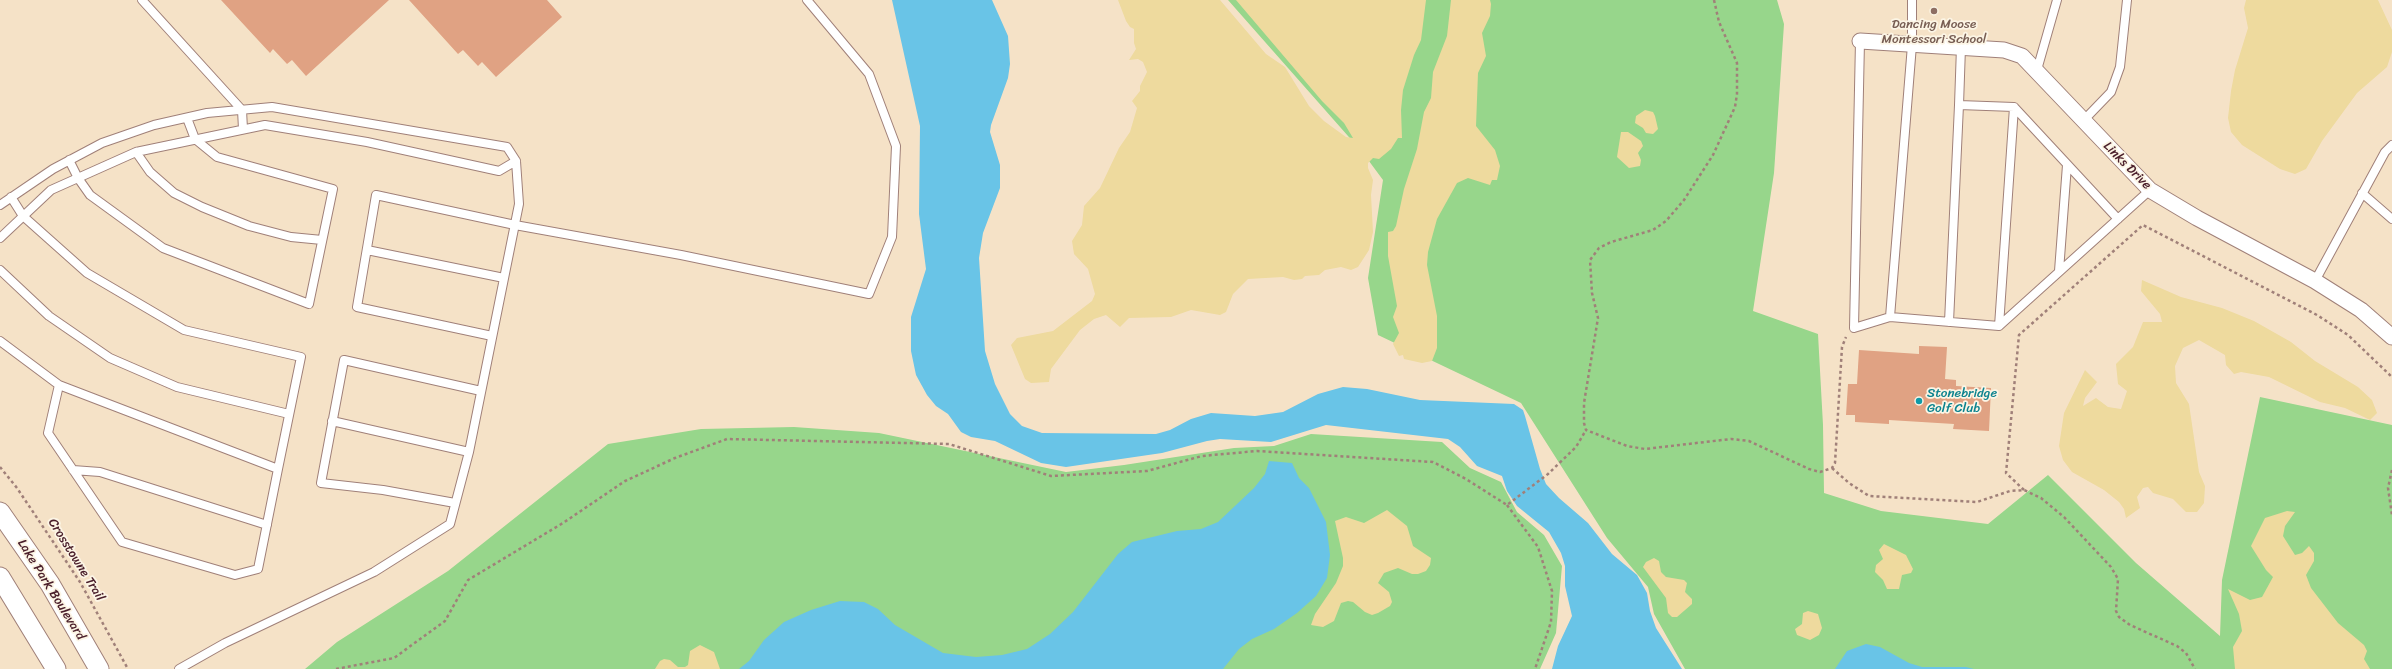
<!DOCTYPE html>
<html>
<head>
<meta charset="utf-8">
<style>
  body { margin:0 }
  canvas { display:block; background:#f5e2c7 }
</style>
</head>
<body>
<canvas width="2392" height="669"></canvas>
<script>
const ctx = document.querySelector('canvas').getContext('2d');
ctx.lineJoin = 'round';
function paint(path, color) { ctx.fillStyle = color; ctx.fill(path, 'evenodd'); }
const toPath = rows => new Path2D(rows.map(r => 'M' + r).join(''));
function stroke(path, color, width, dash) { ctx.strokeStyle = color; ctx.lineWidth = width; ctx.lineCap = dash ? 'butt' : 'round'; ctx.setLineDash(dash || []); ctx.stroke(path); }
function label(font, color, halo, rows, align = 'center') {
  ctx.font = font + ' Sriracha,sans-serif'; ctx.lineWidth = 3.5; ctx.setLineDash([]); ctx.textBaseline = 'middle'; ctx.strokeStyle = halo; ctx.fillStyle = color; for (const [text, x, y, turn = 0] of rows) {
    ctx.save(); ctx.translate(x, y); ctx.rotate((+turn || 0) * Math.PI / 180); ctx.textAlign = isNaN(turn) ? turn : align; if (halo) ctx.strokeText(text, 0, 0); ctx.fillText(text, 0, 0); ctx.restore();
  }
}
paint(toPath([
  [1228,0,1777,0,1784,24,1774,173,1753,311,1818,334,1823,425,1824,493,1881,511,1988,524,2048,475,2136,563,2220,636,2222,580,2260,397,2392,425,2392,669,1685,669,1654,614,1648,587,1607,538,1521,403,1378,335,1368,278,1383,180,1363,153],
  [794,427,879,433,1066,472,1124,465,1234,448,1274,446,1311,434,1442,442,1470,468,1501,482,1517,512,1544,535,1562,566,1556,633,1540,669,305,669,337,642,448,571,608,444,701,429]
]), '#97d68b');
paint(toPath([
  [1118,0,1220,0,1266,54,1285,67,1309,106,1324,121,1346,137,1353,138,1344,123,1322,101,1236,0,1426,0,1421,40,1414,55,1403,90,1401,110,1402,138,1398,138,1391,149,1379,159,1373,158,1368,163,1368,168,1373,180,1371,195,1373,232,1369,250,1358,267,1351,270,1341,267,1325,270,1319,275,1305,276,1302,279,1294,280,1283,277,1248,279,1233,294,1226,312,1220,315,1191,310,1171,317,1129,318,1120,327,1106,315,1094,319,1080,330,1051,369,1049,382,1031,383,1025,379,1011,345,1017,338,1053,331,1092,301,1095,294,1088,269,1074,254,1072,241,1082,225,1084,206,1100,188,1119,148,1130,132,1137,108,1132,101,1140,91,1140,86,1147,72,1143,62,1138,59,1129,60,1136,49,1134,43,1134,29,1130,27,1126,21],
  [1451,0,1490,0,1491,4,1490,16,1482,33,1486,56,1478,73,1476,126,1495,150,1500,166,1497,180,1492,180,1490,185,1468,178,1457,183,1437,219,1428,252,1427,265,1437,316,1437,348,1432,361,1422,363,1404,359,1403,355,1399,356,1393,344,1399,333,1393,317,1397,306,1388,256,1388,232,1393,231,1396,226,1404,189,1417,149,1424,112,1431,98,1433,72,1447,36],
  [2246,0,2378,0,2392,30,2392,52,2387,67,2357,93,2322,141,2306,169,2295,174,2280,169,2242,145,2231,132,2228,118,2231,91,2235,70,2248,28,2244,8],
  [1645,110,1653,112,1655,116,1658,129,1653,134,1646,133,1643,128,1635,123,1636,116],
  [1621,132,1628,132,1641,141,1643,146,1638,153,1641,160,1640,166,1629,168,1617,157],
  [2142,280,2181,297,2222,308,2254,321,2291,342,2315,361,2358,387,2372,400,2377,413,2370,420,2345,408,2320,402,2269,377,2241,372,2234,374,2226,365,2225,355,2199,340,2183,348,2175,366,2176,383,2189,404,2199,472,2205,486,2204,503,2197,512,2186,512,2173,499,2153,493,2148,487,2143,488,2137,497,2140,508,2126,518,2124,509,2119,502,2104,490,2072,472,2063,460,2059,446,2064,413,2085,370,2097,382,2085,398,2083,406,2096,398,2108,407,2121,409,2127,391,2118,384,2116,364,2133,347,2143,322,2162,322,2160,314,2141,291],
  [1387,510,1407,526,1413,546,1431,558,1430,565,1426,571,1418,574,1412,574,1398,568,1384,573,1378,583,1389,592,1392,602,1390,606,1378,613,1372,615,1365,612,1353,602,1348,601,1341,603,1334,621,1323,627,1311,625,1315,614,1336,583,1343,566,1343,558,1335,521,1346,517,1364,523],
  [2287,511,2295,512,2285,526,2283,536,2295,555,2302,553,2309,546,2314,553,2314,561,2306,575,2311,588,2338,623,2364,645,2367,651,2364,659,2370,669,2235,669,2233,647,2242,631,2239,614,2228,589,2250,600,2262,597,2273,577,2266,570,2251,546,2265,518],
  [1884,544,1906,555,1913,569,1911,573,1902,575,1899,589,1887,589,1883,580,1875,572,1876,565,1883,559,1879,550],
  [1654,558,1659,561,1661,572,1666,577,1684,580,1687,583,1685,592,1692,599,1692,604,1677,617,1672,617,1668,613,1666,598,1643,567,1646,562],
  [1808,611,1818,614,1822,628,1819,635,1810,640,1797,635,1795,629,1802,624,1803,613],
  [700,645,714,652,720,669,655,669,660,661,664,659,670,660,678,667,685,667,688,665,690,651]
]), '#eeda9e');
paint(toPath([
  [892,0,992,0,1008,36,1010,64,1008,78,991,125,990,132,1000,165,1000,188,983,233,979,258,985,351,995,384,1010,414,1022,426,1042,433,1156,434,1170,430,1191,419,1211,413,1255,416,1283,412,1318,394,1343,387,1367,389,1420,400,1514,404,1523,410,1525,416,1540,469,1546,484,1559,498,1588,523,1612,554,1637,575,1647,593,1650,611,1656,628,1682,669,1552,669,1558,646,1572,616,1565,586,1565,566,1561,553,1549,532,1517,506,1507,491,1502,476,1477,466,1460,447,1448,439,1326,425,1271,442,1220,439,1207,441,1162,453,1066,467,1041,463,995,441,971,437,961,432,948,414,936,406,927,395,916,375,911,351,911,317,926,269,919,214,920,126],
  [1269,461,1292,463,1299,478,1309,488,1326,522,1330,555,1327,578,1316,596,1297,613,1274,629,1252,639,1239,649,1223,669,739,669,749,661,764,640,784,622,811,610,840,601,864,602,878,609,895,625,943,653,976,657,1002,655,1027,649,1050,634,1073,612,1118,554,1132,542,1177,531,1201,529,1218,522,1254,488,1265,474],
  [1866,644,1880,647,1909,663,1922,667,1966,667,1974,669,1835,669,1847,651]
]), '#69c4e7');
paint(toPath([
  [221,0,389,0,306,76,292,60,287,64,273,49,270,53],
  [409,0,547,0,562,17,496,77,482,62,478,66,463,50,458,54],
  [1919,346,1947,347,1945,379,1956,380,1956,386,1991,388,1989,431,1953,429,1954,424,1889,420,1889,424,1855,422,1855,415,1846,415,1848,384,1857,384,1859,350,1919,354]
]), '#e0a283');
const service = toPath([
  [142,0,242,110,243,129],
  [1860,41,1854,328,1890,317,1999,326,2150,190],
  [1961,47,1959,105,2014,107,2118,219],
  [2037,70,2057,0],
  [2083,121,2111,92,2120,67,2127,0],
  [136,152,150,172,174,193,202,207,249,226,291,237,322,240],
  [69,160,78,178,90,195,163,248,309,304,333,189,217,157,195,139,187,118],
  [2362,193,2392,219],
  [11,197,23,216,87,273,184,330,301,357,278,469],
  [0,205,53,169,102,143,154,125,207,113,272,107,507,147,516,161,499,171,367,142,265,125,136,152,51,190,0,238],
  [367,250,504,278],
  [0,270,49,316,110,358,177,387,289,414],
  [2059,271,2067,165],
  [2315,281,2385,152,2392,145],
  [1890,317,1912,45,1912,0],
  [1949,322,1959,105],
  [1999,326,2014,107],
  [492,336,357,307,376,195,515,225,681,255,869,294,892,237,896,146,869,74,807,0],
  [0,341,59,385,278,469,258,569,235,575,122,542,48,433,59,385],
  [332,421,469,452],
  [73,470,100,472,267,525],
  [455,503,383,490,321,483,344,360,481,391],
  [179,669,225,643,374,572,450,524,469,452,519,204,516,161]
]);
const minor = toPath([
  [1860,41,2004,50,2022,56,2150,190,2197,218,2315,281,2361,310,2392,337]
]);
const tertiary = toPath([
  [0,512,50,584,99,669],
  [0,577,56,669]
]);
stroke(service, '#a08079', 10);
stroke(minor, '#a08079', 17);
stroke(tertiary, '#a08079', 21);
stroke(toPath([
  [1714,0,1719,22,1737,63,1737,94,1735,107,1713,155,1684,200,1666,221,1653,230,1611,242,1599,248,1590,260,1592,293,1598,318,1584,403,1584,423,1586,430,1627,446,1645,449,1731,439,1749,441,1809,469,1820,472,1832,468,1835,463,1842,347,1846,337],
  [0,467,17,488,80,582,128,669],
  [1832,468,1849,483,1869,496,1977,502,2010,491,2024,490,2041,498,2064,517,2111,567,2118,579,2116,611,2119,617,2130,625,2177,646,2186,653,2195,669],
  [2392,470,2388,488,2392,515],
  [2024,490,2006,473,2019,335,2143,225,2317,315,2348,335,2392,377],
  [1507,505,1538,547,1552,591,1551,622,1535,669],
  [336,669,394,658,445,621,468,580,563,523,625,481,675,458,727,439,949,444,1051,476,1147,471,1202,456,1257,451,1433,462,1466,479,1507,505,1548,474,1576,447,1586,430]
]), '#a08079', 2.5, [3, 3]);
stroke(service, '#fff', 8);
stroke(minor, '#fff', 15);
stroke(tertiary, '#fff', 19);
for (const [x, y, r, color] of [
  [1934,11,4,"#8d6e63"],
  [1919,401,4,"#0f9aa8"]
]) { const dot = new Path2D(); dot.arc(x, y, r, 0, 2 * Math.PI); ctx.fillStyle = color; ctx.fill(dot); stroke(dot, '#fcf5e5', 1.5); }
label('13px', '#785e54', '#fcf5e5', [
  ["Dancing Moose",1934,25],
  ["Montessori School",1934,40]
]);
label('13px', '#4a1f2b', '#fcf5e5', [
  ["Links Drive",2127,166,45],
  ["Crosstowne Trail",76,560,58],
  ["Lake Park Boulevard",51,590,58]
]);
label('13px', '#0d838f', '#fcf5e5', [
  ["Stonebridge",1927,394],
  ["Golf Club",1927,409]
], 'left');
</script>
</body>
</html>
